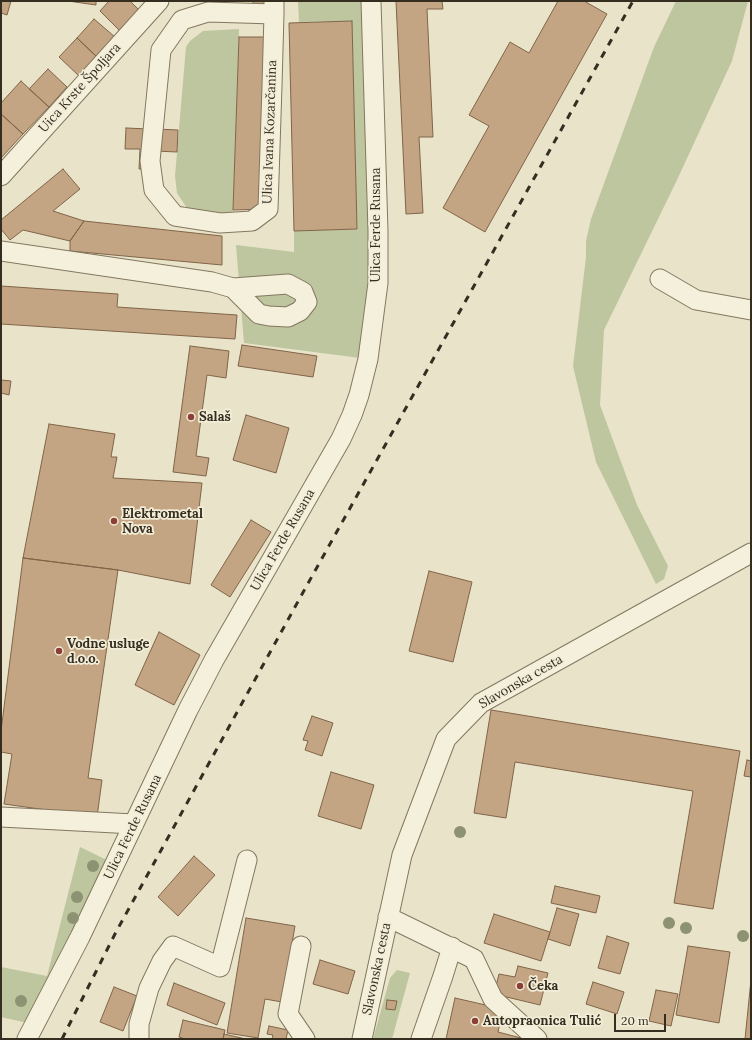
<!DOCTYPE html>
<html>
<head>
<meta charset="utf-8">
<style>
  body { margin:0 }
  #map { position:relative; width:752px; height:1040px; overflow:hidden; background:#e9e3c9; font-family:Lora,serif }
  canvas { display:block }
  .frame { position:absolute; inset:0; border:2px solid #362d21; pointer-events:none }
  .scale { position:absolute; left:614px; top:1014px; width:52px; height:18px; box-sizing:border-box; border:2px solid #362d21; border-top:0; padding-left:5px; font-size:12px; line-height:14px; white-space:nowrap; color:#362d21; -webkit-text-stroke:3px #f2edd7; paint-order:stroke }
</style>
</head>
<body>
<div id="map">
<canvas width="752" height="1040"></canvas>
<div class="frame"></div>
<div class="scale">20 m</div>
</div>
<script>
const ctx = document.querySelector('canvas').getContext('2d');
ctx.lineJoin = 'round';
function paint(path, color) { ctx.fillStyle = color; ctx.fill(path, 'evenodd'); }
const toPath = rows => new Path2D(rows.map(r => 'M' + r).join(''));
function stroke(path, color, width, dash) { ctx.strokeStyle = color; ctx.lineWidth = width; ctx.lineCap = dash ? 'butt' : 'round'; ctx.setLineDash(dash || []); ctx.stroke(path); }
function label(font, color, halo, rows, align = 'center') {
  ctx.font = font + ' Lora,serif'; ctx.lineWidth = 3.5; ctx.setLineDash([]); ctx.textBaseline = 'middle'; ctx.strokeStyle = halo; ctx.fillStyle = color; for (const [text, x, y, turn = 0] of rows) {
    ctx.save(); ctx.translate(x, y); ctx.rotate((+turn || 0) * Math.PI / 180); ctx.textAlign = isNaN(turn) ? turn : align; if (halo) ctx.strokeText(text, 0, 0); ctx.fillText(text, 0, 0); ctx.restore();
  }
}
paint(toPath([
  [298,1,371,1,368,359,244,343,236,245,294,252,294,231,357,229,352,21,299,22],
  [676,1,748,1,732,61,676,182,604,330,600,405,637,505,668,566,664,579,656,584,596,462,573,366,586,257,586,241,591,219,654,47],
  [239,29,233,210,234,222,189,211,177,193,175,176,186,47,190,41,203,31],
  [80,847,115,864,37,1018,23,1022,1,1017,1,967,47,976],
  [397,970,410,973,392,1039,373,1039,390,978]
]), '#bdc69e');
const building = toPath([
  [1,1,11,1,7,15,1,13,1,1],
  [68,1,96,1,96,5,68,1],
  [109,1,130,1,139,10,119,30,100,11,109,1],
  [253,1,269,1,269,6,253,6,253,1],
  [396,1,442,1,443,9,427,9,433,137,419,137,423,213,406,214,396,1],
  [558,1,584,1,607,14,485,232,443,208,489,126,469,115,510,42,529,53,558,1],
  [94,19,115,37,97,57,77,38,94,19],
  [352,21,357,229,294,231,289,23,352,21],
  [239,37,273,37,268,209,233,210,239,37],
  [77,38,97,57,79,76,59,57,77,38],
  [48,69,67,87,49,107,29,89,48,69],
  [21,81,49,107,23,134,1,114,1,103,21,81],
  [1,114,23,134,1,158,1,114],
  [126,128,148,129,146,169,139,169,140,149,125,149,126,128],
  [156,129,178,130,177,152,155,151,156,129],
  [63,169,80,189,53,211,84,221,70,241,23,230,10,240,1,229,1,220,63,169],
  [84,221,222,236,222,265,70,251,70,241,84,221],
  [1,286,118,294,117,307,237,315,235,339,1,324,1,286],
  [242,345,317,356,313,377,238,366,242,345],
  [190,346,229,351,226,378,207,375,196,456,209,458,206,476,173,472,190,346],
  [1,380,11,381,9,395,1,393,1,380],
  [246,415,289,428,276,473,233,460,246,415],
  [49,424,115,434,111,457,117,457,113,478,202,483,190,584,118,570,23,558,49,424],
  [251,520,271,532,230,597,211,585,251,520],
  [23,558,118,570,88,778,102,780,97,817,4,804,12,754,1,752,1,731,23,558],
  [429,571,472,582,453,662,409,651,429,571],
  [159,632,200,655,174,705,135,685,159,632],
  [491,710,740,751,713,909,674,903,693,791,515,762,506,818,474,813,491,710],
  [312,716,333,723,322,756,305,750,308,741,303,740,312,716],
  [747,760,751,761,751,777,744,776,747,760],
  [331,772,374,785,361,829,318,816,331,772],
  [194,856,215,875,178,916,158,897,194,856],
  [555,886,600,896,596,913,551,903,555,886],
  [557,908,579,914,570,946,548,939,557,908],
  [494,914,550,932,541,961,484,943,494,914],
  [246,918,295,926,282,1002,265,999,258,1038,227,1033,246,918],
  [607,936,629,943,620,974,598,968,607,936],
  [688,946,730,952,719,1023,676,1015,688,946],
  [320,960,355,971,348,994,313,984,320,960],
  [518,966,548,973,540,1005,494,994,499,974,515,977,518,966],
  [751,980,751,1039,745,1039,751,980],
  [593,982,624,992,617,1014,586,1004,593,982],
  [174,983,225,1003,217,1025,167,1005,174,983],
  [114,987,137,996,123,1031,100,1022,114,987],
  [656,990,678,994,671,1026,649,1021,656,990],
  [455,998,503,1009,498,1032,525,1039,446,1039,455,998],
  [387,1000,397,1001,395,1010,386,1009,387,1000],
  [183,1020,225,1030,223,1039,185,1039,179,1037,183,1020],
  [269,1026,288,1030,286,1039,272,1039,273,1035,267,1034,269,1026],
  [224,1034,246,1039,223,1039,224,1034]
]);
paint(building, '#c3a583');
stroke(building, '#806448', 1);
const minor = toPath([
  [274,14,208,12,182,20,161,50,150,161,154,190,175,216,220,223,252,221,268,209,272,86,274,14,274,1],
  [1,176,159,1],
  [1,251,212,282,233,288,288,284,303,292,307,302,300,311,288,317,269,316,259,314,233,288],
  [660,279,696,300,751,310],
  [1,817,134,824],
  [388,917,474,959,493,999,537,1039],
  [301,946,288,1014,305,1039],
  [27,1039,80,937,188,710,214,660,341,439,352,415,359,395,368,359,378,283,378,231,371,1],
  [139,1039,139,1024,149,988,162,961,173,946,220,967,247,860],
  [362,1039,402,855,446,739,481,703,751,553],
  [421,1039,443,976,452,947]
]);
stroke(minor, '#837760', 21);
stroke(minor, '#f5f0db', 19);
stroke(toPath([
  [62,1039,116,932,306,587,633,1]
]), '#362d21', 3, [7, 7]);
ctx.fillStyle = '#8d9272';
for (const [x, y] of [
  [460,832],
  [93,866],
  [77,897],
  [73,918],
  [669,923],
  [686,928],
  [743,936],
  [21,1001]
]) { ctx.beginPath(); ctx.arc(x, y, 6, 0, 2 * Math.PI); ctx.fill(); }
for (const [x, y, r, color] of [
  [191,417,4,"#8b3f37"],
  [114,521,4,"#8b3f37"],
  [59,651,4,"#8b3f37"],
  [520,986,4,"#8b3f37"],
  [475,1021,4,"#8b3f37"]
]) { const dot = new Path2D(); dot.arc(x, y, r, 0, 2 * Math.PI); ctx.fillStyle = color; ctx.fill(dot); stroke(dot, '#f2edd7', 1.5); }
label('13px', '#362d21', '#f2edd7', [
  ["Uica Krste Špoljara",80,88,-48],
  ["Ulica Ivana Kozarčanina",270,132,-88],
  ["Ulica Ferde Rusana",376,225,-90],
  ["Ulica Ferde Rusana",283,540,-60],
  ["Slavonska cesta",521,682,-30],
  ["Ulica Ferde Rusana",133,827,-64],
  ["Slavonska cesta",377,969,-78]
]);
label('bold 13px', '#362d21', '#f2edd7', [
  ["Salaš",199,417],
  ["Elektrometal",122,514],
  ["Nova",122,529],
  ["Vodne usluge",67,644],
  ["d.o.o.",67,659],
  ["Čeka",528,986],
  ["Autopraonica Tulić",483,1021]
], 'left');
</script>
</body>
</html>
